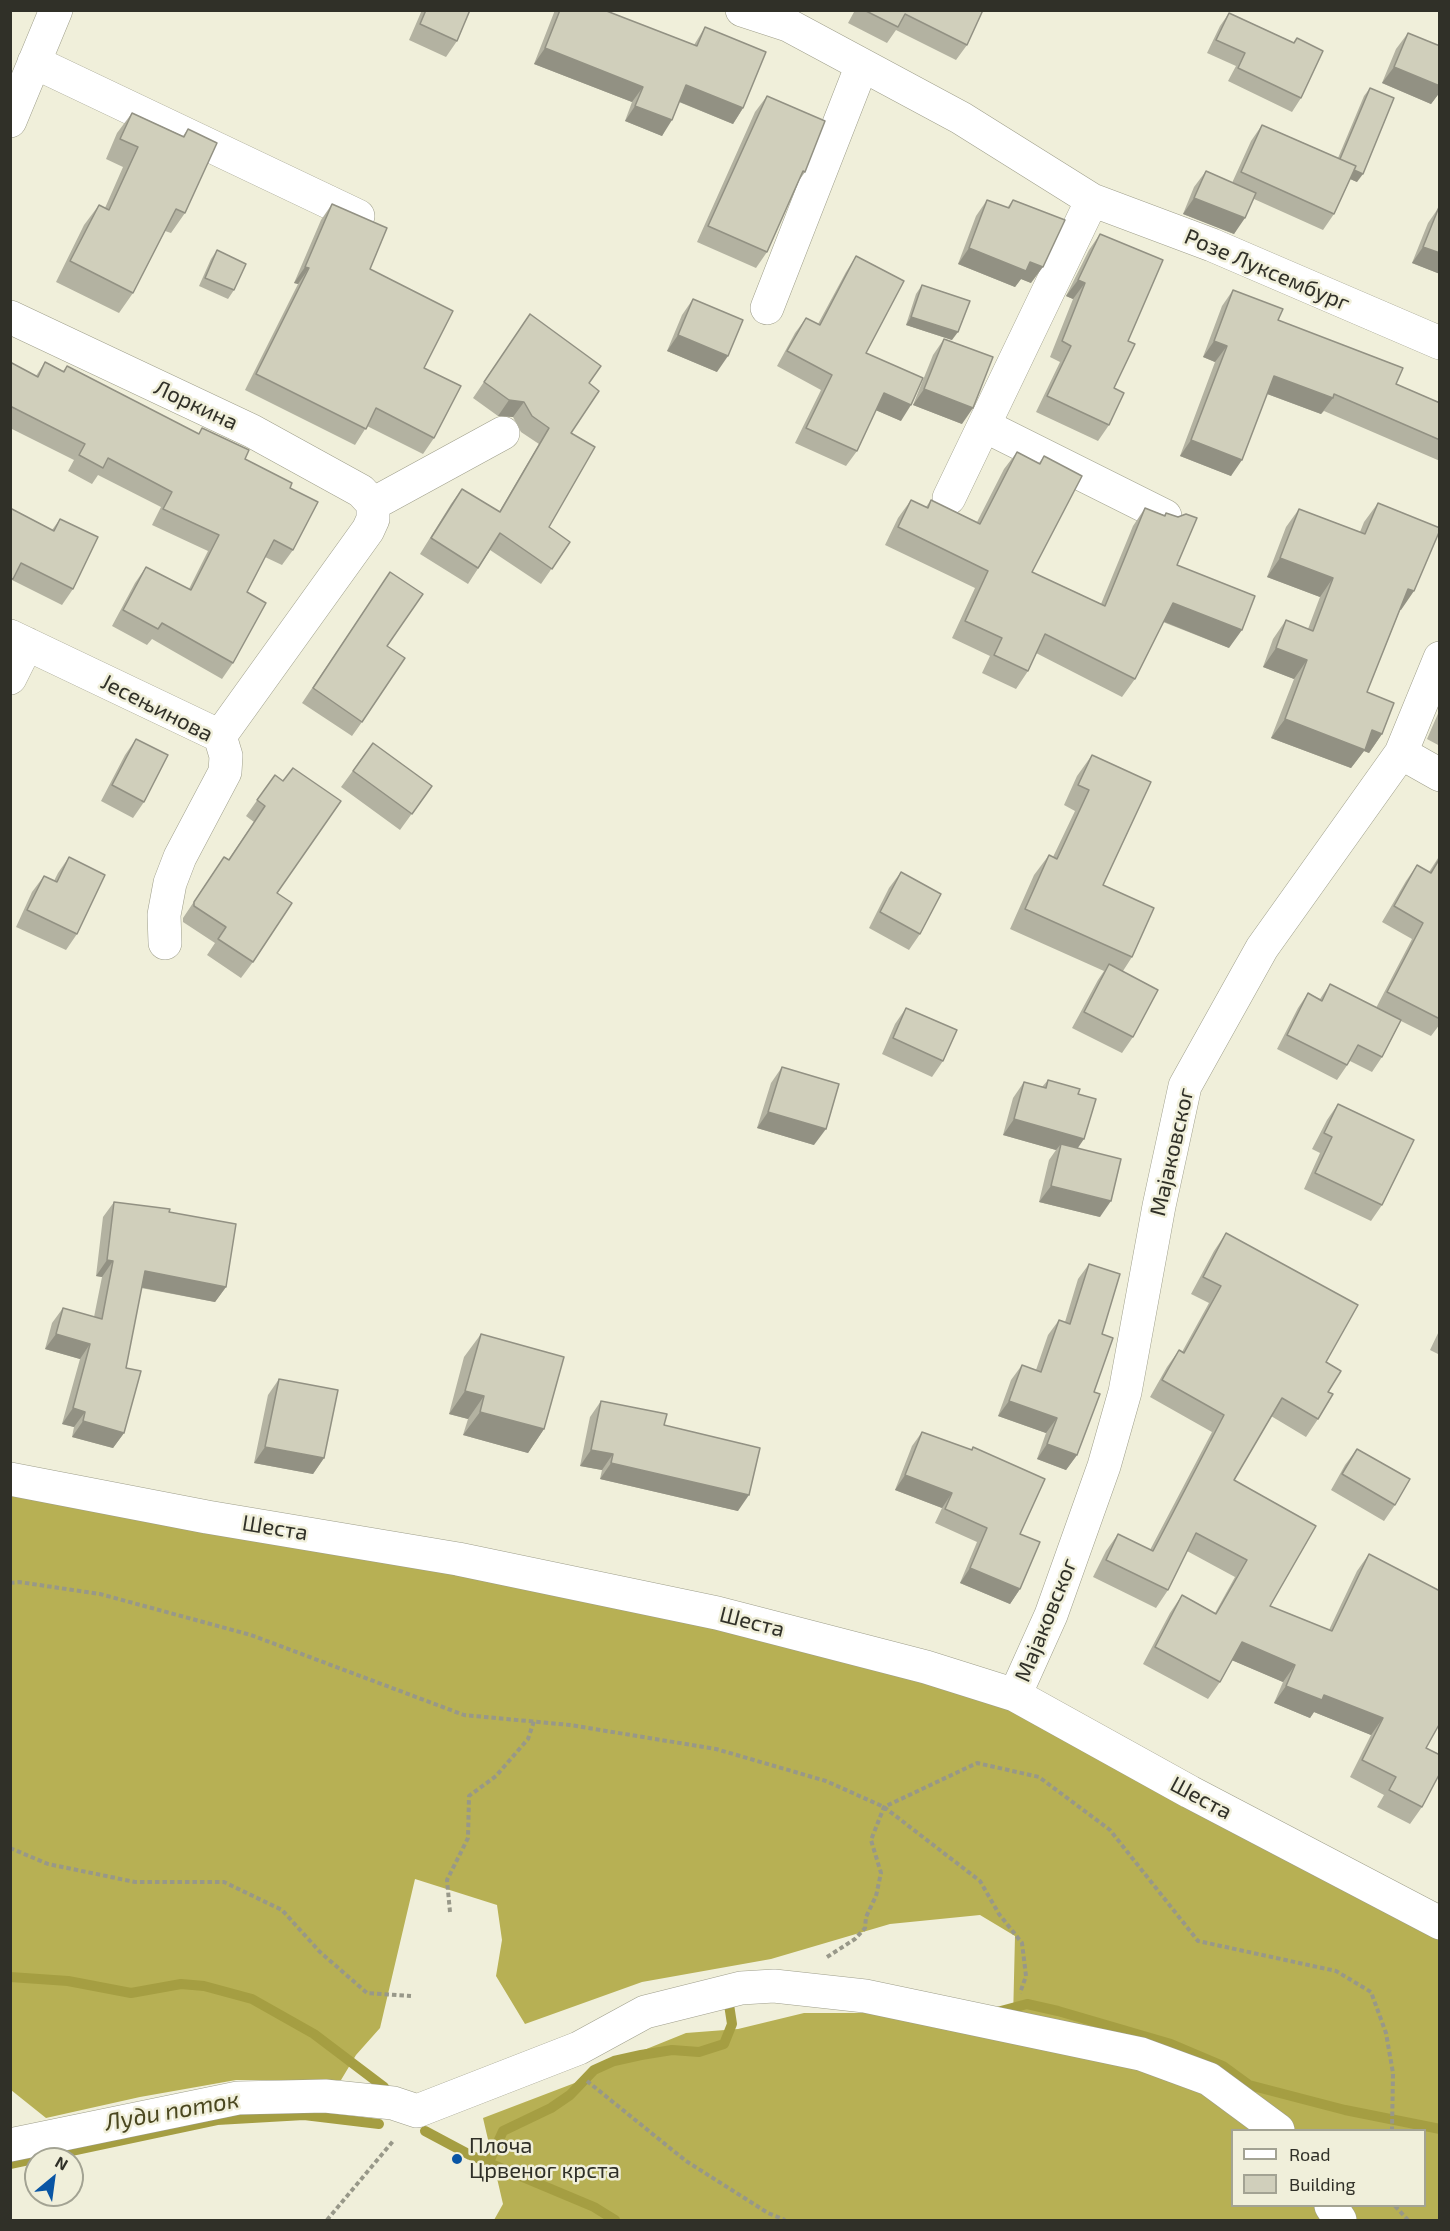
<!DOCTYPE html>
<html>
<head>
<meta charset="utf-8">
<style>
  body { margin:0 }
  #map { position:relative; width:1450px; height:2231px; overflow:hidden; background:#f0efda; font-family:"Exo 2",sans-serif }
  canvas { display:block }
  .frame { position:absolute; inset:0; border:12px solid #303028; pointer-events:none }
  .legend { position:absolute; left:1231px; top:2129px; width:195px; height:78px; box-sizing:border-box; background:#f0efda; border:2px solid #a3a393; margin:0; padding:8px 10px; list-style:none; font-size:18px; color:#303028 }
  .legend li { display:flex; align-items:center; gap:12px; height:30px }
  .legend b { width:30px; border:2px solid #a3a393 }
  .north { position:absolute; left:24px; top:2147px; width:60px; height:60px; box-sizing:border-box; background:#f0efda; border:2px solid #a3a393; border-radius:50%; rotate:29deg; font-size:16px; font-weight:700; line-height:24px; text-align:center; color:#303028 }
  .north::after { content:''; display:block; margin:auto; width:21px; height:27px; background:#0955a4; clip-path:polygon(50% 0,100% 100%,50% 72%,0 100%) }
</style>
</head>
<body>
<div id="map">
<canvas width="1450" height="2231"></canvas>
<div class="frame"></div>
<ul class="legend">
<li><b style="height:8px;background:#fff"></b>Road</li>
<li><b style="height:16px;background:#d0cfbb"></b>Building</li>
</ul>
<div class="north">N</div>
</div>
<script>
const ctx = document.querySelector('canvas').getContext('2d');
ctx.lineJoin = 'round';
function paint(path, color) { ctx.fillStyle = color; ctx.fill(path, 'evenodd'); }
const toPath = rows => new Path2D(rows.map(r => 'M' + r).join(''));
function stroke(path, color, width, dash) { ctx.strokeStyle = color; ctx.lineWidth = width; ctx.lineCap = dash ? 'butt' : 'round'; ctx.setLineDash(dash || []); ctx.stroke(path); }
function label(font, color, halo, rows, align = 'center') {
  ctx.font = font + ' "Exo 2",sans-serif'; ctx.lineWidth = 5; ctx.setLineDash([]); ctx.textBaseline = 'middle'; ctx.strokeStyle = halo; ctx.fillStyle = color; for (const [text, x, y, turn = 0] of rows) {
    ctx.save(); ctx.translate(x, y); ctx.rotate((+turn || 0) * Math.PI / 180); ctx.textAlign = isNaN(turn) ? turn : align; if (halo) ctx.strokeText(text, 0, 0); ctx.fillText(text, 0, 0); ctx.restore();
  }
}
paint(toPath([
  [10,1479,926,1667,1439,1923,1439,2220,1351,2220,1341,2206,1424,2206,1424,2130,1292,2130,1287,2123,1013,2020,1015,1936,980,1915,890,1924,771,1959,642,1982,525,2024,496,1976,502,1940,497,1905,415,1879,380,2028,356,2055,341,2080,236,2080,140,2097,46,2118,11,2090],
  [804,2013,898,2013,1201,2085,1267,2130,1232,2130,1232,2206,1318,2206,1326,2220,494,2220,503,2204,483,2118,580,2081,639,2052,686,2033,738,2029]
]), '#b7b054');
stroke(toPath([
  [10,1977,68,1981,131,1993,181,1984,204,1986,252,1999,314,2034,384,2087],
  [997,2012,1027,2004,1058,2011,1171,2044,1223,2066,1249,2085,1345,2110,1440,2129],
  [425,2131,470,2155,594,2207,615,2220],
  [489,2162,503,2131,551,2108,570,2095,594,2070,614,2061,641,2055,672,2050,699,2052,724,2044,732,2024,728,1998],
  [10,2164,217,2120,304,2115,379,2124]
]), '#a59e42', 10);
const minor = toPath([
  [742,10,788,25,961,118,1092,200,1212,245,1440,343],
  [34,62,358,216],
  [10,121,56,10],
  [767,308,862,65],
  [10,317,252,431,361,491,373,504,373,519,368,530,220,736],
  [985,426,1165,516],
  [949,498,1092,200],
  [373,504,503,433],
  [10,636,220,736,226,756,225,772,180,857,170,883,164,915,165,943],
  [10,678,27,644],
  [1401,753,1440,775],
  [10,1479,207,1517,458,1559,717,1613,926,1667,1015,1695,1190,1792,1440,1923],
  [1015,1695,1051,1615,1104,1466,1125,1392,1159,1206,1185,1086,1262,948,1401,753,1440,658],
  [10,2145,238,2098,325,2096,393,2103,417,2111,579,2048,645,2012,741,1988,774,1986,865,1996,1141,2054,1209,2079,1278,2130],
  [1331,2206,1340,2220]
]);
stroke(minor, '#9e9e8a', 34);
stroke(toPath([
  [10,1583,19,1582,100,1594,251,1635,464,1715,570,1725,716,1749,826,1781,884,1807,980,1881,999,1914,1022,1943,1026,1976,1020,1993],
  [10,1848,48,1864,135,1882,224,1882,282,1910,320,1952,367,1993,411,1996],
  [450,1912,447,1880,468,1838,469,1796,496,1776,528,1739,534,1721],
  [827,1957,855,1939,865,1928,866,1917,876,1896,881,1873,871,1840,884,1807,977,1763,1039,1777,1110,1830,1198,1941,1336,1971,1371,1992,1386,2033,1393,2073,1392,2130],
  [587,2081,686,2161,768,2213,785,2220],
  [1395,2206,1408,2220],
  [327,2220,394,2140]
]), '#989889', 4, [4.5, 3]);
stroke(minor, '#fff', 33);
paint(toPath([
  [422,10,470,10,457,41,446,57,409,40],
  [555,10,604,10,694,45,705,27,743,108,733,124,679,102,662,136,625,121,632,102,534,64],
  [851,10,983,10,967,45,956,60,896,30,887,43,848,23,854,12],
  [1229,13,1293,43,1297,38,1301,98,1292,112,1228,81,1236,66,1207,53,1220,26],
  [1408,33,1440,46,1440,92,1431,104,1382,83,1396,49],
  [1370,88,1357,182,1350,179,1334,214,1323,230,1254,199,1234,234,1183,214,1194,187,1206,171,1232,183,1251,141,1262,125,1338,158,1364,96],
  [767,96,805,172,798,182,767,252,756,268,697,242,755,112],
  [132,113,183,136,188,129,185,213,171,233,165,231,133,293,119,313,56,282,84,225,99,205,105,208,123,167,106,159,117,133],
  [987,200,1007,208,1013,200,1031,283,1021,279,1015,287,958,264,976,216],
  [332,204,370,269,424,368,434,438,423,454,367,426,355,445,245,390,298,284,294,283,321,220],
  [1439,207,1440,274,1412,263,1428,223],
  [1100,234,1128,341,1114,388,1109,425,1098,441,1036,412,1060,362,1050,357,1073,299,1066,296,1089,250],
  [217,250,234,290,228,299,199,286,211,259],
  [856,256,866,353,901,421,876,410,857,451,846,466,795,443,821,390,777,366,795,333,806,318,818,324,846,272],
  [922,285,952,340,906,325,916,294],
  [1233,290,1278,320,1396,384,1440,403,1440,461,1324,411,1321,414,1267,394,1231,476,1180,456,1215,362,1203,357,1222,306],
  [693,299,717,372,667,351,682,315],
  [530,314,589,383,571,433,549,527,570,542,541,584,490,550,468,584,420,554,451,504,462,489,499,512,539,444,521,432,513,417,498,416,473,398],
  [944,339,962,424,913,405,933,355],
  [10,362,36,376,45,362,63,371,67,366,198,434,202,428,245,459,290,488,293,550,282,565,265,557,247,592,233,663,222,679,152,639,147,645,112,626,135,583,146,567,189,589,208,551,152,525,161,507,98,475,92,484,68,471,74,460,10,428],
  [1017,452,1039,463,1044,456,1032,572,1101,604,1133,526,1145,508,1164,515,1166,513,1177,565,1229,648,1163,622,1135,679,1122,697,1036,653,1028,671,1016,689,982,673,990,656,952,638,975,588,885,545,898,518,911,500,926,507,931,500,977,522,1004,469],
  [1378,503,1401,610,1400,610,1367,692,1382,734,1369,753,1364,751,1351,768,1271,738,1294,679,1263,667,1273,639,1286,620,1308,629,1320,597,1267,577,1286,527,1299,509,1360,532,1364,522],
  [10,508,52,530,60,519,73,589,62,605,12,580,10,583],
  [380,587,387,646,362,722,352,736,302,703],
  [1440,709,1440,746,1427,739],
  [136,739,144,802,133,818,101,801,125,755],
  [373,743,432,786,400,830,341,787],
  [1092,755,1103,885,1132,957,1123,971,1133,1037,1122,1053,1072,1028,1098,980,1104,971,1010,929,1034,875,1049,855,1053,857,1075,811,1064,805,1077,776],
  [275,775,277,893,253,962,241,978,207,955,215,943,183,922,183,918,213,873,228,860,254,822,246,816],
  [1440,855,1440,1024,1431,1036,1401,1021,1382,1057,1372,1072,1350,1061,1337,1080,1277,1049,1298,1008,1308,993,1320,999,1330,984,1376,1008,1412,939,1382,922,1406,881,1417,865,1429,872],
  [69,857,77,934,66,950,16,927,32,892,44,876,54,881,58,873],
  [901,872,920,934,909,950,869,928,889,888],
  [906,1008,943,1061,932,1077,882,1054,895,1024],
  [782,1067,814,1145,757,1128,771,1083],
  [1048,1080,1078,1094,1078,1148,1100,1217,1039,1202,1049,1160,1056,1150,1003,1135,1013,1098,1024,1082,1042,1087],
  [1338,1104,1382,1205,1371,1221,1304,1189,1320,1153,1312,1149,1327,1120],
  [114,1202,169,1212,226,1287,215,1302,141,1288,126,1368,124,1433,113,1448,72,1437,74,1427,62,1424,80,1359,45,1349,52,1323,63,1308,94,1317,102,1277,96,1276,103,1217],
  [1226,1233,1326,1362,1328,1392,1318,1419,1306,1437,1271,1416,1234,1480,1270,1606,1329,1630,1357,1571,1369,1554,1426,1748,1422,1807,1410,1824,1377,1807,1384,1795,1350,1777,1371,1735,1314,1712,1310,1718,1274,1703,1283,1682,1232,1660,1220,1682,1208,1699,1143,1664,1170,1613,1182,1595,1215,1613,1235,1577,1187,1551,1168,1590,1156,1608,1093,1577,1106,1551,1118,1534,1150,1550,1212,1432,1150,1397,1167,1367,1179,1350,1182,1352,1209,1303,1191,1294,1214,1251],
  [1089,1264,1102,1334,1094,1392,1077,1455,1066,1470,1037,1459,1046,1433,998,1416,1011,1380,1022,1365,1036,1370,1048,1335,1059,1320,1065,1322,1078,1279],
  [1440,1329,1440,1355,1430,1350],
  [481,1334,544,1429,528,1453,463,1435,468,1419,449,1414,464,1357],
  [279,1379,324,1458,313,1474,254,1463,268,1395],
  [601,1401,664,1425,738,1511,600,1479,602,1470,580,1466,590,1417],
  [922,1432,971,1450,973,1447,1020,1534,1020,1589,1010,1604,960,1583,977,1542,935,1523,942,1508,895,1490,912,1446],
  [1357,1449,1395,1505,1384,1521,1331,1490,1345,1465]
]), '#b3b2a1');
paint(toPath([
  [545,48,643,87,632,102,534,64],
  [1394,67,1440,86,1440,92,1431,104,1382,83],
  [686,85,743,108,733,124,675,100],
  [635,106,672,120,662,136,625,121],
  [1338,163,1363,174,1357,182,1332,171],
  [1194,198,1245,218,1234,234,1183,214],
  [1423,247,1440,253,1440,274,1412,263],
  [969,248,1030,262,1043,267,1031,283,1021,279,1015,287,958,264],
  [305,267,309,268,298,284,294,283],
  [1078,280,1085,283,1073,299,1066,296],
  [911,317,958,332,952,340,906,325],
  [678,335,728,356,717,372,667,351],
  [1214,341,1227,346,1215,362,1203,357],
  [1274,376,1333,398,1321,414,1262,392],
  [924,389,973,408,962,424,913,405],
  [884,393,911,405,901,421,873,409],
  [509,400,524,402,513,417,498,416],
  [1191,440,1242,460,1231,476,1180,456],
  [1280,558,1333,578,1320,597,1267,577],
  [1408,589,1414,591,1401,610,1395,608],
  [1173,603,1242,630,1229,648,1160,620],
  [1276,648,1307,660,1294,679,1263,667],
  [1285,719,1372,730,1382,734,1369,753,1364,751,1351,768,1271,738],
  [768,1112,826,1129,814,1145,757,1128],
  [1014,1119,1084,1139,1073,1155,1061,1144,1056,1150,1003,1135],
  [1051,1186,1111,1201,1100,1217,1039,1202],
  [107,1260,113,1261,102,1277,96,1276],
  [145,1271,226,1287,215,1302,134,1286],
  [56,1334,90,1344,80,1359,45,1349],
  [465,1391,484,1396,468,1419,449,1414],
  [1009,1401,1057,1418,1046,1433,998,1416],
  [73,1408,85,1412,74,1427,62,1424],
  [480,1412,544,1429,528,1453,463,1435],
  [83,1421,124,1433,113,1448,72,1437],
  [1047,1444,1077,1455,1066,1470,1037,1459],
  [265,1447,324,1458,313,1474,254,1463],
  [591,1450,613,1454,602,1470,580,1466],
  [611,1463,749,1495,738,1511,600,1479],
  [905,1475,952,1493,942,1508,895,1490],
  [970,1568,1020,1589,1010,1604,960,1583],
  [1242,1642,1295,1665,1283,1682,1229,1659],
  [1286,1686,1324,1695,1383,1718,1371,1735,1314,1712,1310,1718,1274,1703]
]), '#929183');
const building = toPath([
  [426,10,470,10,457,41,420,24,426,10],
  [560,10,604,10,697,46,705,27,766,52,743,108,686,85,672,120,635,106,643,87,545,48,560,10],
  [864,10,983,10,967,45,905,14,898,27,864,10],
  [1229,13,1294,43,1297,38,1323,51,1301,98,1238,68,1245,53,1216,40,1229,13],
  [1408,33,1440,46,1440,86,1394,67,1408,33],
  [1370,88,1394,98,1363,174,1354,170,1356,166,1340,159,1370,88],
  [767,96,825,121,805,172,803,171,767,252,708,226,767,96],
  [132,113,184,137,188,129,217,143,185,213,176,209,133,293,70,261,99,205,109,210,138,147,120,139,132,113],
  [1262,125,1356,166,1334,214,1241,172,1262,125],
  [1206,171,1256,193,1245,218,1194,198,1206,171],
  [987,200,1009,208,1013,200,1065,220,1043,267,1030,262,1026,271,969,248,987,200],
  [332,204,387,228,370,269,453,311,424,368,461,386,434,438,376,408,366,429,256,374,309,268,305,267,332,204],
  [1439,207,1440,207,1440,253,1423,247,1439,207],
  [1100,234,1163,260,1128,341,1135,344,1114,388,1124,393,1109,425,1047,396,1071,346,1062,341,1085,283,1078,280,1100,234],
  [217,250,246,264,234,290,205,278,217,250],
  [856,256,904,281,866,353,923,378,911,405,884,393,857,451,806,428,832,375,787,351,806,318,820,325,856,256],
  [922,285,970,301,958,332,911,317,922,285],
  [1233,290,1283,309,1278,320,1403,368,1396,384,1440,403,1440,440,1334,394,1333,398,1274,376,1242,460,1191,440,1227,346,1214,341,1233,290],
  [693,299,743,320,728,356,678,335,693,299],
  [530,314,601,366,589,383,599,391,571,433,595,447,549,527,570,542,552,569,500,533,478,568,431,538,462,489,500,512,549,428,532,416,524,402,509,400,484,382,530,314],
  [944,339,993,357,973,408,924,389,944,339],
  [10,362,38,377,45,362,64,372,67,366,199,434,202,428,249,450,245,459,292,483,290,488,318,502,293,550,274,540,247,592,266,603,233,663,162,623,158,629,123,610,146,567,191,590,219,535,163,509,172,492,108,458,103,468,79,455,85,444,10,406,10,362],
  [1017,452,1040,464,1044,456,1082,476,1032,572,1105,606,1145,508,1165,516,1166,513,1178,517,1186,514,1197,518,1177,565,1255,596,1242,630,1173,603,1135,679,1045,634,1028,671,994,655,1002,638,965,621,988,571,898,527,911,500,928,508,931,500,980,524,1017,452],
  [1378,503,1440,528,1440,530,1414,591,1408,589,1367,692,1394,703,1382,734,1372,730,1365,750,1285,719,1307,660,1276,648,1286,620,1313,631,1333,578,1280,558,1299,509,1365,534,1378,503],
  [10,508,54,531,60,519,98,537,73,589,21,563,13,579,10,578,10,508],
  [390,572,423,594,387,646,405,658,362,722,313,688,390,572],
  [136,739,168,755,144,802,112,785,136,739],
  [373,743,432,786,412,814,353,771,373,743],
  [1092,755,1151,782,1103,885,1154,908,1132,957,1025,909,1049,855,1057,859,1089,790,1078,785,1092,755],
  [293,768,341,801,277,893,292,903,253,962,218,939,226,927,194,906,194,902,224,857,229,860,265,806,257,800,275,775,283,781,293,768],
  [69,857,105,875,77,934,27,910,44,876,57,882,69,857],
  [1440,858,1440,1019,1387,992,1423,923,1394,906,1417,865,1431,873,1440,858],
  [901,872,941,894,920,934,880,912,901,872],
  [1109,964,1158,990,1133,1037,1084,1012,1109,964],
  [1330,984,1401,1020,1382,1057,1358,1045,1347,1065,1287,1035,1308,993,1322,1001,1330,984],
  [906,1008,957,1030,943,1061,893,1038,906,1008],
  [782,1067,839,1084,826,1129,768,1112,782,1067],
  [1048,1080,1080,1089,1078,1094,1096,1099,1084,1139,1014,1119,1024,1082,1046,1088,1048,1080],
  [1338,1104,1414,1140,1382,1205,1315,1173,1332,1137,1324,1133,1338,1104],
  [1061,1144,1121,1159,1111,1201,1051,1186,1061,1144],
  [114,1202,170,1209,169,1212,236,1224,226,1287,145,1271,126,1368,141,1371,124,1433,83,1421,85,1412,73,1408,90,1344,56,1334,63,1308,102,1319,113,1261,107,1260,114,1202],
  [1226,1233,1358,1305,1326,1362,1341,1371,1328,1392,1333,1394,1318,1419,1282,1398,1234,1480,1316,1526,1270,1606,1332,1631,1369,1554,1440,1591,1440,1723,1426,1748,1440,1755,1440,1773,1422,1807,1389,1790,1396,1777,1362,1760,1383,1718,1324,1695,1322,1700,1286,1686,1295,1665,1242,1642,1220,1682,1155,1647,1182,1595,1216,1614,1247,1560,1196,1533,1168,1590,1106,1560,1118,1534,1153,1551,1224,1415,1162,1380,1179,1350,1184,1353,1221,1286,1203,1277,1226,1233],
  [1089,1264,1120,1274,1102,1334,1113,1338,1094,1392,1100,1394,1077,1455,1047,1444,1057,1418,1009,1401,1022,1365,1041,1372,1059,1320,1070,1324,1089,1264],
  [481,1334,564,1357,544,1429,480,1412,484,1396,465,1391,481,1334],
  [279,1379,338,1390,324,1458,265,1447,279,1379],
  [601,1401,667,1414,664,1425,760,1448,749,1495,611,1463,613,1454,591,1450,601,1401],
  [922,1432,972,1450,973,1447,1045,1479,1020,1534,1040,1542,1020,1589,970,1568,987,1528,945,1509,952,1493,905,1475,922,1432],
  [1357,1449,1410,1479,1395,1505,1342,1474,1357,1449]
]);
paint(building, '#d0cfbb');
stroke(building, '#929183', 1.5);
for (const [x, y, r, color] of [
  [457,2159,6,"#0955a4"]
]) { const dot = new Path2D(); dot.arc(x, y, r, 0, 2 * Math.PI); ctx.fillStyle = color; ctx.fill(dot); stroke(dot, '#f0efda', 2); }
label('22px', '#303028', '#f0efda', [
  ["Розе Луксембург",1267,270,23],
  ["Лоркина",196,405,25],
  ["Јесењинова",157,708,27],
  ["Мајаковског",1172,1152,-77],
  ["Шеста",275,1528,9],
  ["Мајаковског",1046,1620,-68],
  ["Шеста",752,1622,14],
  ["Шеста",1201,1798,28]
]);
label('22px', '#303028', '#f0efda', [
  ["Плоча",469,2146],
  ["Црвеног крста",469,2171]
], 'left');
label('italic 24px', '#4a4720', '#f0efda', [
  ["Луди поток",172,2111,-10]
]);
</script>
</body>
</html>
